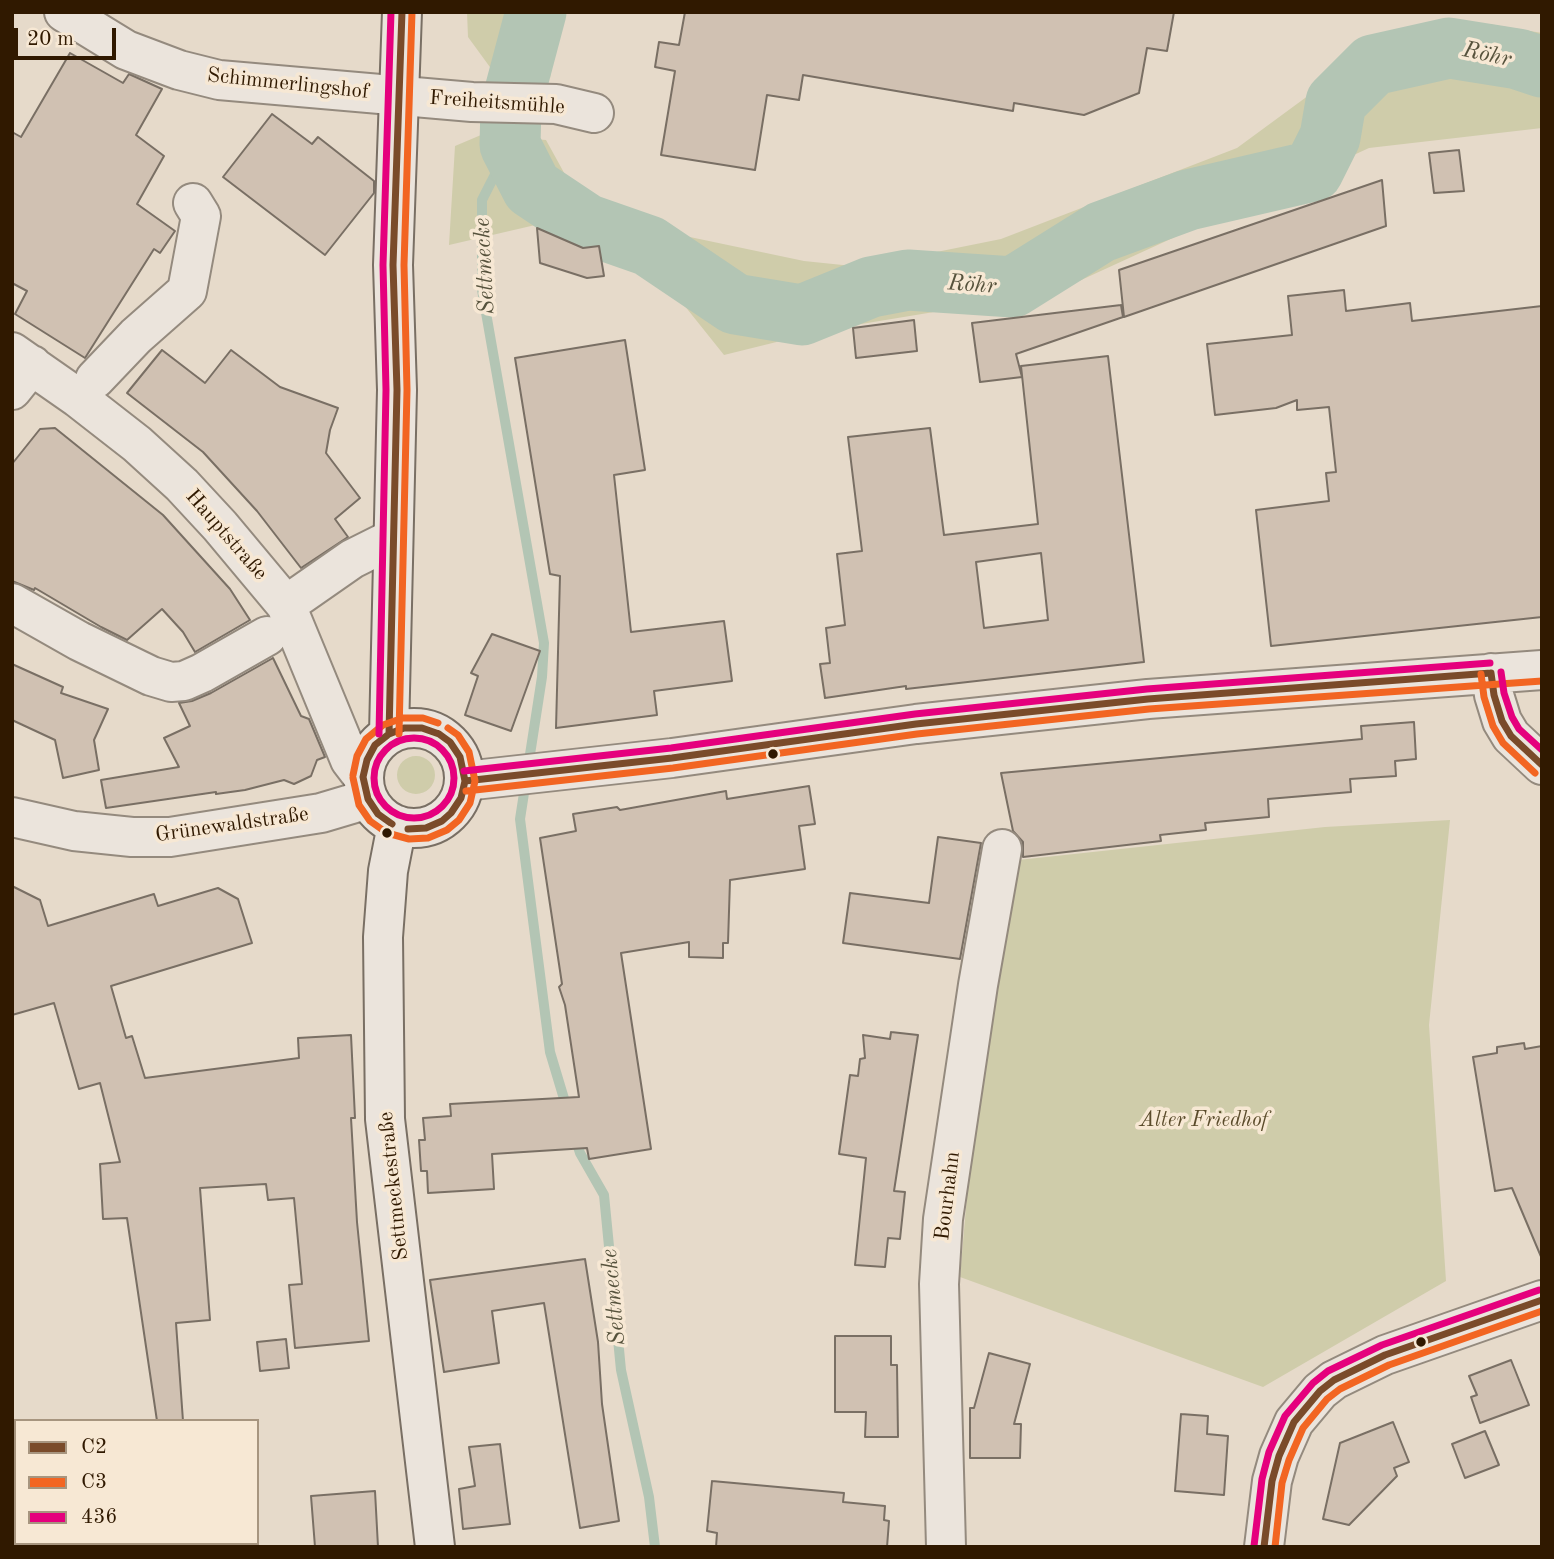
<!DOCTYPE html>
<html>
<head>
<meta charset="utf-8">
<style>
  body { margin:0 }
  #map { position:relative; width:1554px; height:1559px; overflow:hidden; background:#e6daca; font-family:"Old Standard TT",serif }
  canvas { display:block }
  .frame { position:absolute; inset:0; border:14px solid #301900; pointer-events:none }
  .legend { position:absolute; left:14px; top:1419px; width:245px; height:126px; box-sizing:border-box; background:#f7e8d4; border:2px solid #a7957f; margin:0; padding:9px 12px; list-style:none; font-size:21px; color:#301900 }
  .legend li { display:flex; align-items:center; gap:14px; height:35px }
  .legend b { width:35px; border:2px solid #a7957f }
  .scale { position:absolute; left:14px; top:28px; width:102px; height:32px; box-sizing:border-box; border:4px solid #301900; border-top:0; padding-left:9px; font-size:21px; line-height:24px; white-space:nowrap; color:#301900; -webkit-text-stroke:5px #f7e8d4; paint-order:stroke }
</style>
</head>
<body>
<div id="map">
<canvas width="1554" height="1559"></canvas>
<div class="frame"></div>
<ul class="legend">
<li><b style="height:9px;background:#7a4b2a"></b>C2</li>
<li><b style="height:9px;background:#f26522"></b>C3</li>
<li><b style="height:9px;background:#e5007d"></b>436</li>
</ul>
<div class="scale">20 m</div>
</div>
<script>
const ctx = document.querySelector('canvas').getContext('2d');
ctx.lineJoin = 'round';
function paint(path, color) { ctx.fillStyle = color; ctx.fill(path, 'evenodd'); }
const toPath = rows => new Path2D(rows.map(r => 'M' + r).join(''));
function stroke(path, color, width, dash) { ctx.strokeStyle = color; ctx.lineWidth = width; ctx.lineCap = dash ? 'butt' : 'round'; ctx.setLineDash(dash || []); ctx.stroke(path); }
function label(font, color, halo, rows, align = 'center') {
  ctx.font = font + ' "Old Standard TT",serif'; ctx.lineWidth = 7; ctx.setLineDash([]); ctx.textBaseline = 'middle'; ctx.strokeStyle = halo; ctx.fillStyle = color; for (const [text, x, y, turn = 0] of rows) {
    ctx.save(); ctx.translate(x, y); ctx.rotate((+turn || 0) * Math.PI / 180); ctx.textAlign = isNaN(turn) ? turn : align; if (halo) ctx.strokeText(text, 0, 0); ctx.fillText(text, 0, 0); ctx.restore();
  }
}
paint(toPath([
  [467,12,562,12,550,78,495,74,468,37],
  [1489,24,1542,33,1542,128,1369,148,1055,292,825,330,724,355,648,260,602,240,544,223,449,245,455,146,481,135,546,140,573,189,609,220,804,261,862,267,1001,239,1237,148,1384,40],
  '397 775a19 19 0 1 1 38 0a19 19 0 1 1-38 0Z',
  [1450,820,1429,1025,1446,1281,1263,1387,960,1277,984,999,1009,861,1325,827]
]), '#cfccaa');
stroke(toPath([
  [510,145,482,200,482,290,544,643,542,677,520,819,550,1052,568,1112],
  [575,1137,580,1153,604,1195,621,1370,649,1497,655,1547]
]), '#b3c5b4', 10);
stroke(toPath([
  [536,12,511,106,510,145,532,188,586,224,649,246,735,304,802,315,871,287,908,280,1013,287,1101,232,1188,200,1313,171,1330,137,1336,102,1373,65,1449,48,1518,59,1542,67]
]), '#b3c5b4', 61);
const building = toPath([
  [685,12,1174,12,1167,51,1147,48,1139,93,1084,115,1014,103,1013,111,803,75,799,100,767,95,755,170,661,155,675,71,655,67,659,42,679,45,685,12],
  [70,53,123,83,129,74,162,89,136,135,164,156,137,204,175,231,160,253,154,249,85,358,15,314,27,291,12,283,12,132,21,137,70,53],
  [272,114,312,144,318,137,374,181,374,193,325,255,223,177,272,114],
  [1459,150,1464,191,1434,193,1429,153,1459,150],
  [1382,180,1386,226,1124,317,1119,270,1382,180],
  [537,228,583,248,599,246,604,276,587,278,540,263,537,228],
  [1344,290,1346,311,1410,303,1412,321,1542,306,1542,617,1271,646,1256,510,1329,501,1326,473,1336,472,1329,407,1297,410,1297,400,1276,408,1215,415,1207,344,1292,335,1288,296,1344,290],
  [1121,305,1123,317,1016,354,1022,377,980,382,972,323,1121,305],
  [914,320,917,351,856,358,853,328,914,320],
  [625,340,645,470,614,475,631,632,724,621,732,681,654,691,657,715,556,728,560,576,550,574,515,358,625,340],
  [162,350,205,383,231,350,280,387,338,408,330,430,326,453,360,498,335,519,348,537,301,568,257,511,203,452,127,393,162,350],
  [1108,356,1144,662,906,689,906,686,825,698,820,664,830,663,826,628,845,625,837,554,862,551,848,437,930,428,944,535,1038,524,1021,366,1108,356],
  [1041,553,1048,620,984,628,976,562,1041,553],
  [55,428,163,515,230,589,250,620,195,652,183,632,162,609,127,640,101,627,35,588,34,590,12,581,12,464,40,429,55,428],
  [492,634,540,651,511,731,465,715,478,676,471,673,492,634],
  [273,658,301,716,309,719,325,757,317,760,311,776,294,784,284,780,245,790,216,794,216,792,106,808,101,780,179,767,164,738,190,726,179,703,192,701,211,693,273,658],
  [12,664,63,687,61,693,108,709,94,740,99,770,63,778,55,740,12,720,12,664],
  [1414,722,1416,759,1395,761,1396,776,1350,779,1351,792,1268,799,1269,817,1205,823,1206,830,1160,835,1161,841,1023,857,1023,842,1013,831,1001,773,1362,739,1361,726,1414,722],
  [809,786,815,824,799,826,805,869,730,880,728,943,723,943,723,958,689,957,689,942,621,953,651,1149,589,1159,587,1148,492,1154,494,1189,428,1193,427,1171,421,1171,419,1140,425,1140,423,1118,451,1116,450,1104,579,1097,565,1005,559,987,562,984,540,838,576,831,573,814,617,807,620,810,726,791,727,799,809,786],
  [938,837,981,843,960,959,843,943,850,893,929,903,938,837],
  [12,886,40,900,48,926,154,894,158,906,218,888,238,899,252,943,111,986,126,1038,132,1036,145,1078,299,1058,298,1038,351,1035,355,1118,351,1118,357,1222,369,1341,295,1348,289,1285,302,1284,294,1198,268,1200,266,1184,200,1188,210,1320,176,1323,183,1421,157,1421,127,1218,103,1219,100,1164,120,1162,100,1083,79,1089,54,1003,12,1015,12,886],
  [891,1032,918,1035,894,1191,905,1192,900,1239,888,1238,885,1267,855,1265,866,1158,839,1154,850,1075,858,1076,860,1059,865,1058,863,1035,890,1039,891,1032],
  [1524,1043,1525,1049,1542,1046,1542,1259,1512,1188,1495,1191,1473,1057,1497,1053,1497,1047,1524,1043],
  [585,1259,598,1342,602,1404,619,1521,580,1528,544,1303,492,1311,499,1363,444,1372,430,1280,585,1259],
  [835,1336,891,1336,891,1365,897,1365,898,1437,865,1437,866,1412,835,1412,835,1336],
  [286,1339,289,1368,260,1371,257,1342,286,1339],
  [989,1353,1030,1364,1014,1424,1021,1424,1020,1458,970,1458,970,1408,974,1408,989,1353],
  [1511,1360,1529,1405,1480,1423,1471,1397,1477,1395,1469,1376,1511,1360],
  [1181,1414,1208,1416,1207,1434,1228,1436,1224,1495,1175,1491,1181,1414],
  [1393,1422,1409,1462,1394,1468,1397,1476,1349,1525,1323,1519,1340,1443,1393,1422],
  [1485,1431,1499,1465,1465,1478,1452,1444,1485,1431],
  [500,1444,510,1524,463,1529,459,1489,475,1486,469,1447,500,1444],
  [712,1481,844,1493,843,1502,885,1506,884,1520,889,1521,887,1547,716,1547,717,1533,707,1531,712,1481],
  [375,1491,378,1547,315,1547,311,1496,375,1491]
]);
paint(building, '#d0c1b2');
stroke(building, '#796f64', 2);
const street = toPath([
  [64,12,126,50,179,70,219,80,472,102,556,104,594,113],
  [12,352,78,398,137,444,182,485,220,526,286,605,350,760,363,777],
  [95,379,136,336,187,291,201,216,193,203],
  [12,390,32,365],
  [12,603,79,641,151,676,171,682,184,681,202,673,267,636],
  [286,605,352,559,392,539],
  [1491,673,1494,695,1502,721,1511,736,1542,765],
  [465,781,672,758,916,724,1148,699,1542,670],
  [12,817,74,831,132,837,170,837,321,813,368,799],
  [946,1547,939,1284,943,1219,978,985,1002,849],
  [1264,1547,1272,1481,1279,1456,1294,1422,1320,1391,1334,1380,1385,1355,1542,1300]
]);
const secondary = toPath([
  '364 778a50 50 0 1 1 100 0a50 50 0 1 1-100 0Z',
  [389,734,397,390,393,265,402,12],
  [397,825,388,871,383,937,385,1119,435,1547]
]);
stroke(street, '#948a7e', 42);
stroke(secondary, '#796f64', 42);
stroke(street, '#ebe4dc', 38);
stroke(secondary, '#ebe4dc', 38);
stroke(toPath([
  [1491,673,1494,695,1502,721,1511,736,1542,765],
  [389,734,397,390,393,265,402,12],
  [465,781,672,758,916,724,1148,699,1491,673],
  [392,824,378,814,368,799,363,777,367,760,375,745,389,734,404,728,422,728,439,734],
  [408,829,426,828,442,821,451,813,461,798,465,781,460,757,450,742,439,734],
  [1264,1547,1272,1481,1279,1456,1294,1422,1320,1391,1334,1380,1385,1355,1542,1300]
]), '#7a4b2a', 7);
stroke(toPath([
  [1481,674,1484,697,1493,726,1503,743,1535,773],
  [399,734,407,390,404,265,412,12],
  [353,775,357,756,366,739,383,725,403,718,423,718,438,723],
  [353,778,359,805,370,821,387,833,409,839,428,838,447,830,459,820,470,803,475,781,469,752,458,735,448,728],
  [466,791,673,768,917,734,1149,709,1542,681],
  [1275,1547,1282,1483,1289,1460,1303,1428,1327,1399,1340,1389,1389,1365,1542,1311]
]), '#f26522', 7);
stroke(toPath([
  [1501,672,1504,693,1512,717,1519,729,1542,750],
  [379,734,386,390,383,265,391,12],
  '374 778a40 40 0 1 1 80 0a40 40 0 1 1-80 0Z',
  [464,771,671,748,915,714,1147,689,1490,663],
  [1254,1546,1262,1479,1269,1452,1285,1416,1313,1383,1328,1371,1382,1345,1539,1290]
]), '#e5007d', 7);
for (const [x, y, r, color] of [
  [773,754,6,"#301900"],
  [387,833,6,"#301900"],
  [1421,1342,6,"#301900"]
]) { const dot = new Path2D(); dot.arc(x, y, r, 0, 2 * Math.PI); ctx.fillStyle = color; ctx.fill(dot); stroke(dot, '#f7e8d4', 2.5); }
label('21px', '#301900', '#f7e8d4', [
  ["Schimmerlingshof",288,84,6],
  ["Freiheitsmühle",497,103,4],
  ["Hauptstraße",226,535,49],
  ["Grünewaldstraße",232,825,-8],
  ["Settmeckestraße",394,1186,-96],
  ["Bourhahn",948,1196,-83]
]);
label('italic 21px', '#5a4b2b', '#f7e8d4', [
  ["Alter Friedhof",1204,1120]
]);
label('italic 23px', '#56523c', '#f7e8d4', [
  ["Röhr",1487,55,12],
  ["Settmecke",485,266,-93],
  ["Röhr",972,285,4],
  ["Settmecke",614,1297,-95]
]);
</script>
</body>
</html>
